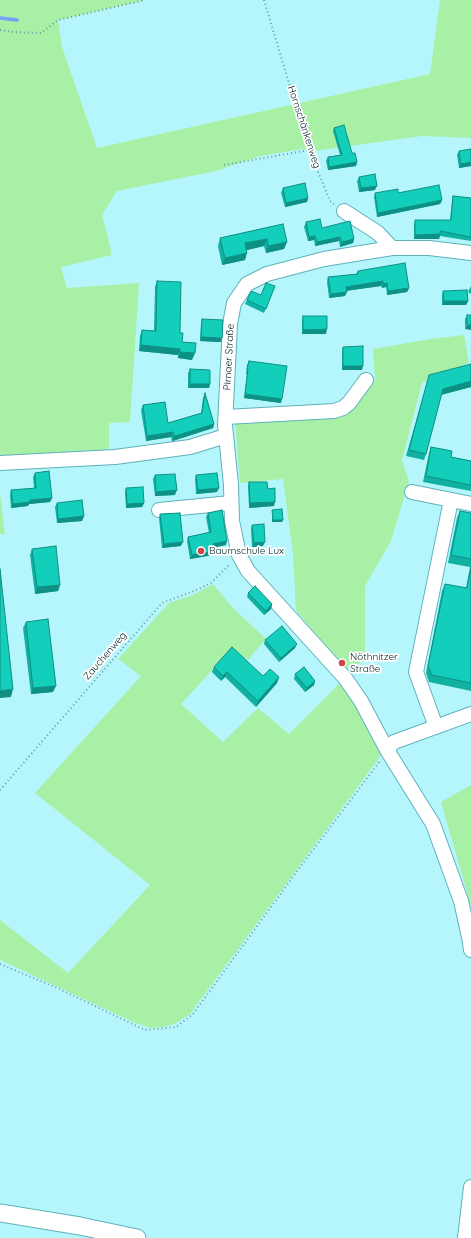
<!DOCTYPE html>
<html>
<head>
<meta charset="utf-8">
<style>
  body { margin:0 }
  canvas { display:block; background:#b5f6fc }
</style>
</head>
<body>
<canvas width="471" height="1238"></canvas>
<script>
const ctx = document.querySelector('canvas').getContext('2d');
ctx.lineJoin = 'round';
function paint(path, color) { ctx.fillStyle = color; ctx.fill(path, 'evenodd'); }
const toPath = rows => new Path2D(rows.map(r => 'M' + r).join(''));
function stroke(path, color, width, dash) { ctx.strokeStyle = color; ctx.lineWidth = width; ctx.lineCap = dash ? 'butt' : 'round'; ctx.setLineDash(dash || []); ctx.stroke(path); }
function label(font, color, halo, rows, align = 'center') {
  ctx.font = font + ' Quicksand,sans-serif'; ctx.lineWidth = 3.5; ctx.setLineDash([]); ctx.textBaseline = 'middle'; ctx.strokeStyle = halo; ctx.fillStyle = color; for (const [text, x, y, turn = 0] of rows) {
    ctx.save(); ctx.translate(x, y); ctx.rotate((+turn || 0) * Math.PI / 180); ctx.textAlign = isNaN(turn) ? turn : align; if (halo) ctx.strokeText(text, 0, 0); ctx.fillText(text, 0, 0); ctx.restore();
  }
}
paint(toPath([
  [0,0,145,0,58,20,62,47,97,148,430,74,440,0,471,0,471,138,422,136,313,151,303,149,260,156,216,171,117,191,102,215,112,255,61,267,67,288,139,283,130,422,109,423,109,449,0,457],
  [464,335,469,363,422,383,402,460,409,481,391,541,365,586,365,661,346,668,296,611,293,554,283,479,240,483,235,420,352,411,375,380,373,349,431,339],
  [0,494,5,534,0,534],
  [213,584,233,608,266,639,248,660,232,649,181,704,223,742,258,708,289,734,341,682,352,698,382,754,190,1014,174,1024,163,1027,151,1028,133,1022,0,960,0,920,68,973,150,885,35,793,141,676,118,659,169,603,193,595],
  [471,785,471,906,441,802]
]), '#a8f0a6');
stroke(toPath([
  [0,18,17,20]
]), '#769ff5', 3.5);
const minor = toPath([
  [344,211,378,233,392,248],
  [471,253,429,248,392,248,324,259,267,274,247,284,234,303,230,324,225,425,231,485,232,521,239,555,248,571,345,678,361,701,387,750,433,824,461,901,469,937,471,950],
  [226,417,334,411,343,408,349,403,366,380],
  [0,463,115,457,190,447,226,436],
  [412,492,471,504],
  [159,510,231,503],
  [436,727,416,672,451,500],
  [387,750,394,742,471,714],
  [465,1238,471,1187]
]);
const major = toPath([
  [0,1213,80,1226,137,1238]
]);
stroke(minor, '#5eb2ba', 16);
stroke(major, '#5eb2ba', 19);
stroke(toPath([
  [264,0,309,150,330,201,334,204],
  [0,30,13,32,41,33,58,20,145,0],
  [224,165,309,150],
  [0,790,162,603,194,591,211,583,230,564],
  [0,964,55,987,145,1030,176,1027,193,1014,298,870,380,761]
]), '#689ca1', 2, [1, 3]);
stroke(minor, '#fff', 14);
stroke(major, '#fff', 17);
paint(toPath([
  [334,128,352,153,357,162,356,166,328,170,326,161,328,157,340,155,333,131],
  [471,149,471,166,459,168,457,155,459,151],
  [359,177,375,190,359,192,357,181],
  [283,188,308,198,307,202,285,207,281,193],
  [375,193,398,193,442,200,440,204,377,217,374,197],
  [453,196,471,198,471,241,440,236,439,239,414,239,414,224,415,220,450,220,452,201],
  [306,222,354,239,353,243,340,247,339,241,315,246,314,240,308,241,304,227],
  [283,224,287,242,284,249,266,253,264,246,247,250,245,260,222,265,218,246,220,238],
  [358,271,409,288,407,292,387,295,386,287,382,288,381,286,346,291,345,296,329,298,327,282,328,277,356,274],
  [157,281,180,333,182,342,192,360,178,358,178,355,139,351,140,336,142,330,154,331,155,287],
  [275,286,264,313,245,304,247,300,261,295],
  [471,286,471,294,468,292],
  [443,291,468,301,466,305,442,305,442,295],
  [467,315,471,315,465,329,465,319],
  [303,316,326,334,302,334,302,320],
  [202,319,221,342,200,341,201,323],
  [343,347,362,370,342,370,342,351],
  [249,361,281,403,244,398,247,374,246,374,247,365],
  [190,369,210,384,209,388,188,388,188,373],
  [429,375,471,387,441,395,426,454,424,460,406,456,427,382],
  [205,393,214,424,213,428,173,441,172,441,171,437,146,441,141,410,143,405,168,423,201,413,203,398],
  [431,447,451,457,471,461,471,491,423,482,429,453],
  [35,473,52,498,50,502,29,504,28,506,11,508,10,495,11,490,34,488,33,477],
  [155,475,175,495,155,496,153,479],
  [196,475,217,492,196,494,195,479],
  [249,482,268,489,274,506,249,508,248,486],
  [126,488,144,503,142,507,126,508,125,492],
  [57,503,84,516,82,521,57,523,55,507],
  [272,510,282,522,272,522],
  [460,511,471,513,471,691,429,682,426,673,442,591,445,584,466,588,470,567,448,563,457,518],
  [208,513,226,545,214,547,215,551,213,555,190,559,187,541,188,537,209,533,206,517],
  [160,514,181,546,162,548,159,518],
  [252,525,263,546,252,547,251,529],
  [32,549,60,585,58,591,35,594,30,555],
  [248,593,272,604,271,609,264,615,247,597],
  [26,622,53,692,31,694,23,628],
  [265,640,295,648,279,662,264,644],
  [214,667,263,676,279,677,277,683,256,707,225,677,221,681,212,672],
  [295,674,315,681,314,685,305,692,294,679]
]), '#11b1a2');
paint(toPath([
  [357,162,356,166,328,170,329,167],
  [471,162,471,166,459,168,461,164],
  [377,186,375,190,359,192,361,188],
  [308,198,307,202,285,207,286,203],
  [442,200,440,204,377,217,378,213],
  [440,234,439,239,414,239,415,235],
  [315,236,314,240,308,241,309,237],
  [340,237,339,241,315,246,317,242],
  [267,239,264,246,243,251,245,243],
  [354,239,353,243,340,247,342,242],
  [287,242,284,249,266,253,268,246],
  [247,253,245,260,222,265,225,258],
  [383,281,381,286,344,291,346,287],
  [387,283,386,287,382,288,383,284],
  [409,288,407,292,387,295,388,291],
  [347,292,345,296,329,298,331,294],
  [444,301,468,301,466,305,442,305],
  [467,325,471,325,471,330,465,329],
  [327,329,326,334,302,334,303,330],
  [201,337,222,338,221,342,200,341],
  [141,345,180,349,178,355,139,351],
  [180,352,195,353,192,360,178,358],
  [343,366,363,366,362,370,342,370],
  [471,381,471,387,440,395,443,389],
  [190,384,210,384,209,388,188,388],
  [245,394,282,399,281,403,244,398],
  [214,424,213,428,172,441,174,436],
  [173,432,171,437,146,441,147,436],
  [219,488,217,492,196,494,198,490],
  [177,490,175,495,155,496,156,492],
  [52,498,50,502,29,504,28,506,11,508,13,504,30,500],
  [275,502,274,506,249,508,250,503],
  [144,503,142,507,126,508,127,504],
  [84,516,82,521,57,523,58,519],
  [273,520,283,520,282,522,272,522],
  [227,541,226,545,212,548,213,544],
  [183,542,181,546,162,548,164,544],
  [265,542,263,546,252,547,254,543],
  [215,551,213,555,190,559,192,555],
  [60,585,58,591,35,594,37,587],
  [272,604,271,609,264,615,266,611],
  [297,644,295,648,279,662,281,658],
  [227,672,225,677,221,681,223,676],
  [279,677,277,683,256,707,258,701],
  [315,681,314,685,305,692,307,688],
  [56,686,53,692,31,694,33,688],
  [13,689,11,697,0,698,0,691]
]), '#0e9084');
const building = toPath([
  [344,125,352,153,355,153,357,162,329,167,328,157,342,155,334,128,344,125],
  [471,149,471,162,461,164,459,151,471,149],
  [375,174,377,186,361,188,359,177,375,174],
  [305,183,308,198,286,203,283,188,305,183],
  [439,185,442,200,378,213,375,193,398,189,398,193,439,185],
  [453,196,471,198,471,237,440,231,440,234,415,235,415,220,451,220,453,196],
  [320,219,322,228,350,221,354,239,342,242,340,237,317,242,315,236,309,237,306,222,320,219],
  [283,224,287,242,268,246,267,239,245,243,247,253,225,258,220,238,283,224],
  [405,263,409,288,388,291,387,283,383,284,383,281,346,287,347,292,331,294,328,277,358,274,358,271,405,263],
  [157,281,181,282,180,333,183,333,182,342,196,343,195,353,180,352,180,349,141,345,142,330,156,331,157,281],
  [266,283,275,286,266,309,247,300,251,291,261,295,266,283],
  [467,290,468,301,444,301,443,291,467,290],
  [467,315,471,315,471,325,467,325,467,315],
  [303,316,327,316,327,329,303,330,303,316],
  [202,319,223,320,222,338,201,337,202,319],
  [363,346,363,366,343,366,343,347,363,346],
  [249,361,287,366,282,399,245,394,248,369,247,369,249,361],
  [471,364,471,381,443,389,426,454,409,450,429,375,471,364],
  [190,369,210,370,210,384,190,384,190,369],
  [205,393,214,424,175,436,174,436,173,432,147,436,143,405,165,402,168,423,202,413,205,393],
  [431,447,452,451,451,457,471,461,471,485,426,476,431,447],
  [49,471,52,498,30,500,30,502,13,504,11,490,36,488,35,473,49,471],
  [217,473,219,488,198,490,196,475,217,473],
  [175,474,177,490,156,492,155,475,175,474],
  [249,482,267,482,268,489,275,488,275,502,250,503,249,482],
  [143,487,144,503,127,504,126,488,143,487],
  [82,500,84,516,58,519,57,503,82,500],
  [282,509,283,520,273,520,272,510,282,509],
  [222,510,227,541,213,544,215,551,192,555,188,537,211,532,208,513,222,510],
  [460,511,471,513,471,559,451,555,460,511],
  [180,513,183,542,164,544,160,514,180,513],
  [264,524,265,542,254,543,252,525,264,524],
  [56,546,60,585,37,587,32,549,56,546],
  [471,568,471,683,432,675,428,666,445,584,467,588,471,568],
  [0,569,13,689,0,691,0,569],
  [255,586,272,604,266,611,248,593,255,586],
  [48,619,56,686,33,688,26,622,48,619],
  [282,626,297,644,281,658,265,640,282,626],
  [232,647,263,676,270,669,279,677,258,701,227,672,223,676,214,667,232,647],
  [304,667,315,681,307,688,295,674,304,667]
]);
paint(building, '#14cebc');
stroke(building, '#0e9084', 1);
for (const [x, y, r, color] of [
  [201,551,4,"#d34345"],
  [342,663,4,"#d34345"]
]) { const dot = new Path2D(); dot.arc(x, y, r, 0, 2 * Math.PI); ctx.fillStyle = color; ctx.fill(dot); stroke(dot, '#fff', 1.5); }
label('10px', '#002124', '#fff', [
  ["Hornschänkenweg",304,127,72],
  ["Pirnaer Straße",229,357,-87],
  ["Zauchenweg",105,656,-49]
]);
label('10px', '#002124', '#fff', [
  ["Baumschule Lux",209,551],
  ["Nöthnitzer",350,657],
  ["Straße",350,669]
], 'left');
</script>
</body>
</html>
